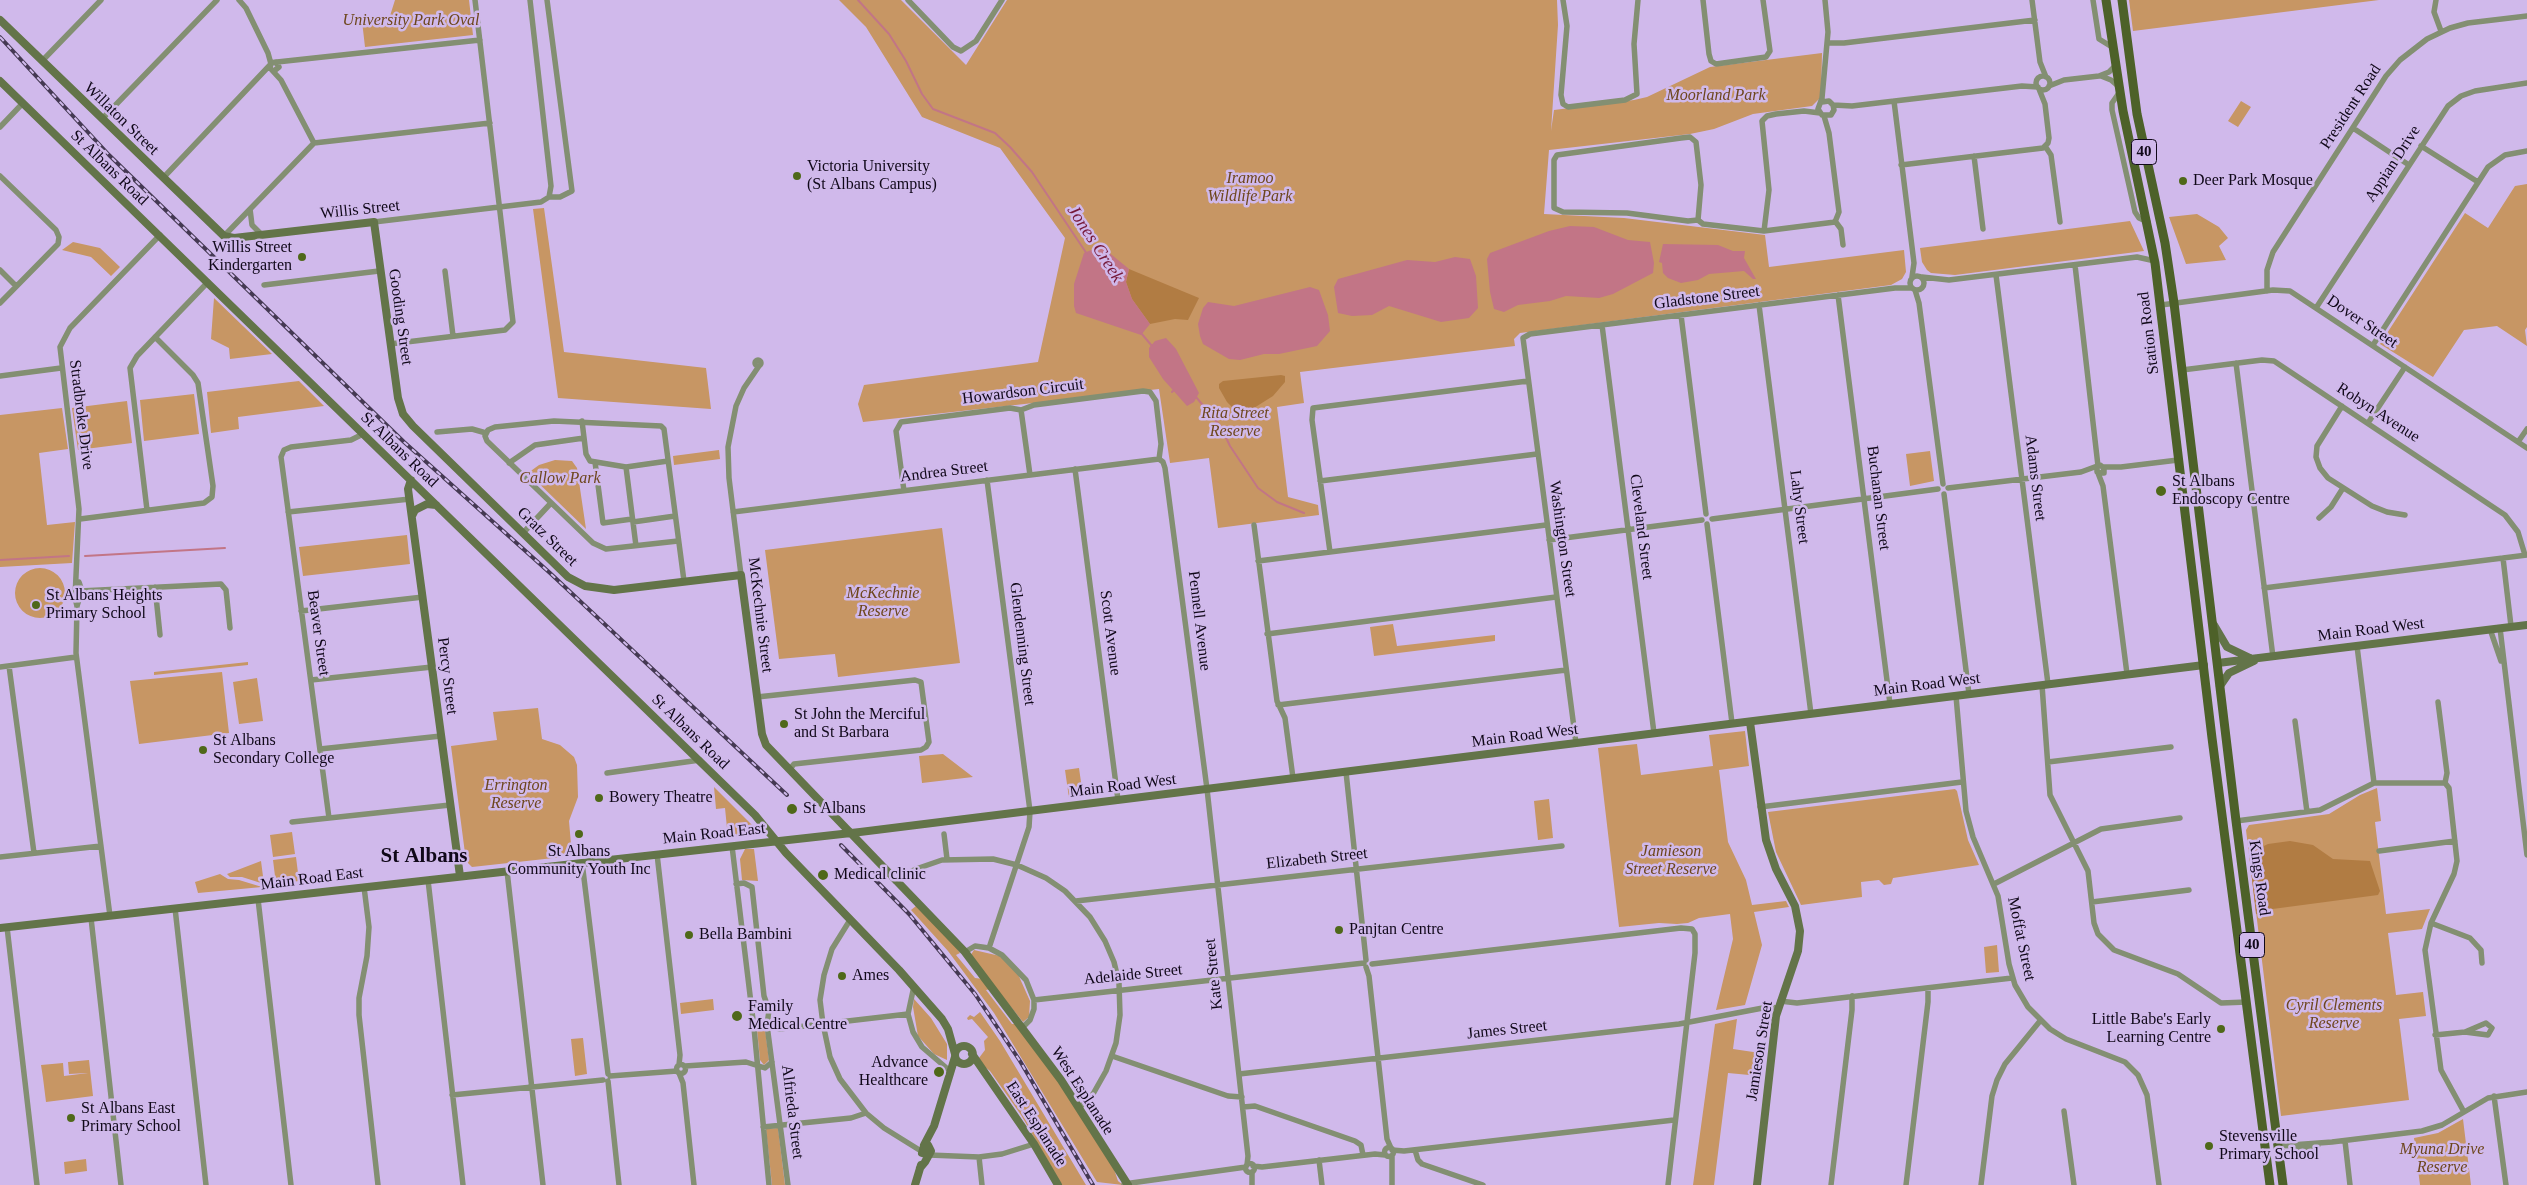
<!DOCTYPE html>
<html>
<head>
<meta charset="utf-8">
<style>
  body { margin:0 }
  canvas { display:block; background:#d0b9eb }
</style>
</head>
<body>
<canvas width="2527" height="1185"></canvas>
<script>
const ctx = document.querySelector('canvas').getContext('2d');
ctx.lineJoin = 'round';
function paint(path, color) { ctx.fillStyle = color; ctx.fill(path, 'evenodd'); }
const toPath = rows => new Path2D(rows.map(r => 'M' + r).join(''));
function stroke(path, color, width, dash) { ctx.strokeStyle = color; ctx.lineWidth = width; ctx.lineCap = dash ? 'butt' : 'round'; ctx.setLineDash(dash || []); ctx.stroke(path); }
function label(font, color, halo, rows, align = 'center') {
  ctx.font = font + ' "Times New Roman",serif'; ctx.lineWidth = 5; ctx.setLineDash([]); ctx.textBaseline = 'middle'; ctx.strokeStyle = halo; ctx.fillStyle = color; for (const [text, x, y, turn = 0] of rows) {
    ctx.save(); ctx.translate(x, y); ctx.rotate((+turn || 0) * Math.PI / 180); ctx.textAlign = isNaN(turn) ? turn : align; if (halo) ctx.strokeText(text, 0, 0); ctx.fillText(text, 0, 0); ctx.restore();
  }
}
paint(toPath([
  [395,0,469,0,473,35,365,47,362,21,373,21,381,26,389,19],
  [839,0,901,0,966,65,1007,0,1557,0,1558,25,1551,131,1554,110,1634,100,1647,97,1710,67,1822,53,1821,97,1812,106,1753,114,1714,129,1690,134,1549,150,1544,214,1624,218,1765,235,1769,267,1904,250,1906,272,1902,279,1891,285,1520,333,1514,339,1515,346,1300,372,1304,403,1277,407,1288,497,1318,505,1319,515,1218,528,1209,458,1170,463,1159,389,863,422,858,404,864,385,1038,362,1065,238,1000,148,922,117,866,27],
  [2129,0,2379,0,2133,31],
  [2241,101,2251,107,2238,127,2228,121],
  [2527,184,2527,327,2525,330,2527,346,2497,326,2464,330,2433,377,2380,344,2465,213,2488,228,2515,186],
  [544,208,564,352,706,368,711,409,558,398,533,209],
  [2197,214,2219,227,2228,238,2219,246,2226,260,2186,264,2169,217],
  [2130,221,2144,251,1955,275,1931,273,1927,270,1922,262,1920,248],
  [73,242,100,248,120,267,111,276,91,257,62,250],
  [214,298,272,354,230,359,229,348,211,339],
  [299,381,324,406,238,417,239,429,211,433,207,392],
  [194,394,199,434,144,441,140,400],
  [127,401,132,443,78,450,72,408],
  [62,408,68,449,39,453,47,525,75,522,72,563,0,567,0,415],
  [719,450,720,459,674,465,673,456],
  [1930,451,1934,481,1910,486,1906,454],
  [555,460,572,461,577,468,586,529,528,473,539,465],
  [942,528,960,663,838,677,835,654,779,659,765,550],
  [407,535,410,564,303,576,299,547],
  '15 593a25 25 0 1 1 50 0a25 25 0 1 1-50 0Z',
  [1393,624,1397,646,1495,635,1495,641,1374,656,1370,627],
  [248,662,248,665,154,675,154,672],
  [222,672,229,733,139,744,130,681],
  [257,678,263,721,239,724,233,682],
  [538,708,542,739,560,745,574,757,577,765,578,797,569,821,572,856,472,867,466,861,451,746,497,740,493,712],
  [1745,731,1749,766,1719,770,1728,842,1746,880,1752,905,1786,901,1789,907,1754,912,1762,945,1745,1005,1716,1010,1733,939,1730,914,1699,918,1688,923,1677,924,1659,923,1619,927,1598,748,1637,744,1641,775,1713,766,1709,735],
  [943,754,973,777,922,783,919,756],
  [1079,768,1083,796,1069,798,1065,770],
  [714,787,756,829,755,833,728,838,725,808,716,809],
  [2377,788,2381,821,2375,822,2386,914,2430,909,2422,929,2388,933,2396,995,2423,992,2426,1016,2399,1019,2409,1100,2281,1116,2246,830,2249,825,2329,814,2360,795],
  [1955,789,1957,791,1968,840,1979,865,1893,878,1891,884,1884,885,1879,880,1861,882,1862,897,1801,905,1776,852,1768,812],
  [1549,799,1553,838,1538,840,1534,801],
  [292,832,295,854,273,857,270,835],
  [745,849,754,849,758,881,742,880,740,859],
  [296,857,299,881,276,884,273,860],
  [261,861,264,884,242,877,230,877,227,874],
  [220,874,228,879,239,880,262,887,198,893,195,882],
  [916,906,954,944,960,953,956,955,975,978,983,979,991,989,986,990,1012,1024,1019,1024,1040,1053,1114,1169,1118,1181,1123,1185,1097,1182,994,1013,948,951,911,910],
  [1997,945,1999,972,1986,973,1984,947],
  [974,950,1000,956,1017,972,1030,1001,1029,1017,1023,1022,970,956],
  [713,999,714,1010,681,1014,680,1003],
  [914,999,931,1018,947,1044,947,1060,934,1054,918,1036,913,1007],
  [980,1012,1000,1041,1086,1185,1062,1185,1021,1115,990,1071,979,1062,979,1058,985,1050,984,1041,988,1037,972,1019,968,1020,967,1018,970,1015,974,1017],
  [1737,1019,1733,1049,1760,1053,1760,1076,1728,1073,1714,1185,1693,1185,1715,1024],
  [761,1026,765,1029,769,1060,764,1065,760,1060,757,1029],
  [583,1038,587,1074,575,1076,571,1039],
  [89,1060,93,1096,46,1102,43,1078,47,1077,43,1078,41,1065,63,1063,64,1076,88,1073,69,1074,68,1062],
  [2463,1119,2471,1185,2420,1185,2414,1138,2438,1133],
  [778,1128,785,1185,772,1185,766,1129],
  [86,1159,87,1171,65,1174,64,1162]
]), '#c79664');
paint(toPath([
  [1129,269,1199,298,1188,320,1175,319,1150,324,1132,299,1126,282],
  [1281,375,1285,376,1285,382,1273,396,1246,413,1238,413,1227,402,1219,388,1219,384,1223,381],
  [2290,841,2313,845,2333,859,2370,861,2380,891,2378,895,2265,910,2256,914,2249,853,2268,844]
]), '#b17c43');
paint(toPath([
  [1570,226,1594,227,1628,240,1650,242,1654,263,1653,273,1613,294,1599,298,1566,296,1550,301,1518,305,1504,312,1494,309,1490,292,1487,259,1490,253,1549,231],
  [1663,244,1718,245,1733,251,1745,251,1744,258,1756,279,1753,279,1744,271,1709,274,1698,280,1681,283,1668,278,1663,273,1662,263,1659,262],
  [1101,246,1129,269,1126,282,1132,299,1150,324,1141,335,1076,313,1074,306,1074,284,1084,253],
  [1455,257,1470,259,1476,276,1478,308,1469,318,1441,322,1389,306,1372,315,1352,316,1338,313,1334,287,1338,279,1407,260,1435,262],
  [1310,287,1319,290,1328,315,1330,331,1317,346,1279,354,1264,354,1240,360,1229,359,1203,344,1200,336,1198,324,1203,308,1208,302,1234,306],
  [1166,338,1176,349,1199,393,1194,402,1187,406,1163,379,1149,357,1149,348,1155,341]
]), '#c27586');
stroke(toPath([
  [858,0,889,34,906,61,922,94,933,109,995,133,1010,147,1032,172,1087,254],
  [1141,333,1152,346],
  [1172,392,1174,390],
  [1196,397,1221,427,1230,446,1258,488,1277,502,1304,513],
  [85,556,225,548],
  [0,560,69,556]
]), '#c27586', 2);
stroke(toPath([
  [239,0,246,8,268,53,271,64],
  [547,0,572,191,560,197,549,197],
  [908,0,953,47,961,51,976,41,1002,0],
  [1563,0,1567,26,1561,95,1563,104,1568,107,1625,100,1637,94,1634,44,1638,0],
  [1703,0,1709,54,1711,61,1716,64,1766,57,1770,51,1763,0],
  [2032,0,2040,62,2046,77],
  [2093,0,2099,39,2112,47],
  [2436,0,2434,12,2441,31],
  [1827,43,1844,43,2035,20],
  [42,61,101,0],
  [277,62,480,40],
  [274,71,279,67,276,62,271,63,270,68,281,80,314,143],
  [2101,76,2111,80,2118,86],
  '2036 83a7 7 0 1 1 14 0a7 7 0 1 1-14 0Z',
  [2049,86,2064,80,2099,76,2109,72,2115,66],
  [2119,93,2112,103,2112,110,2135,212,2139,218,2148,222],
  [1894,101,1914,263,1912,277],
  [1822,102,1829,101,1833,105,1834,110,1831,115,1822,115,1818,109,1822,98,1828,32,1825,0],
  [1833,105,1852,106,2022,86,2038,87],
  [102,119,217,0],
  [0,127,23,103],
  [2353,128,2409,165],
  [1681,138,1690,137,1696,142,1701,185,1698,220,1688,221,1627,213,1563,212,1554,208,1554,160,1557,155,1681,138],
  [2045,146,2051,155,2060,222],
  [2421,146,2478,182],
  [1974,156,1983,229],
  [1901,165,2043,148,2048,143,2049,138,2045,104,2039,89],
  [0,176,56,230,59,237,58,244,0,303],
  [163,178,270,65],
  [250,209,252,225,261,234],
  [1698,220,1703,224,1764,231,1835,222,1839,212,1829,133,1824,116],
  [1835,221,1841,229,1843,245],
  [374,222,541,202,549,197,551,186,530,0],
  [1764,231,1769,190,1762,121,1767,116,1776,114,1804,111,1820,113],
  [224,236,314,143,490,123],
  [2075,265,2098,466],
  [0,270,16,286],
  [445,271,453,336],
  [1996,275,2048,684],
  '1910 283a7 7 0 1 1 14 0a7 7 0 1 1-14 0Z',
  [1922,277,1949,280,2137,257,2155,261],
  [264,285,379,271],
  [1915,290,1919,303,1943,484],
  [2267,291,2267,270,2273,252,2386,76,2400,60,2427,39,2450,28,2468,23,2527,16],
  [1838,295,1890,704],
  [1759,305,1811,714],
  [2161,305,2273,290,2290,291,2527,448],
  [2316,308,2448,106,2461,96,2475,91,2527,83],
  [1681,315,1706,514],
  [1602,325,1654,733],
  [390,344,505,330,513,322,475,0],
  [2373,345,2488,167,2505,155,2527,151],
  '755 363a3 3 0 1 1 6 0a3 3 0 1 1-6 0Z',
  [2236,363,2273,657],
  [2182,370,2262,360,2274,361,2505,515,2518,532,2525,555],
  [0,376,61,368],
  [2342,406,2317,446,2316,457,2320,468,2328,478,2372,506,2387,512,2405,515],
  [1021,410,1030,475],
  [582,421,586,454,590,461,626,467,668,461],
  [2368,423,2405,367],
  [437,432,472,429,486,433],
  [2518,442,2527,429],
  [1159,459,1163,462,1165,468,1207,789,1248,1156,1247,1165],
  [595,462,603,523,632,519],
  [509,463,535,445,584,438],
  [626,467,636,546],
  [2103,467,2121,467,2178,460],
  [1075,469,1118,800],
  [2098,473,2103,486,2127,674],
  [987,480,1030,811,1029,827,989,948],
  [1320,481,1537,454],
  [1948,488,2081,472,2100,465,2104,468,2104,473,2097,472,2097,467],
  [904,491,896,431,901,422,1010,408,1021,410,1034,405,1143,391,1150,392,1156,401,1161,444,1159,459],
  [1944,494,1969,694],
  [147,510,130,368,137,356,208,282],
  [288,512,410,499],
  [733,512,1159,459],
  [2319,518,2331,507,2343,488],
  [80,519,204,503,212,497,213,486,198,383,193,375,155,337],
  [1712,519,1938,489],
  [633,522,675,516],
  [1707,524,1732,723],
  [1254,525,1277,701,1285,718,1293,778],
  [523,533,551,503],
  [1549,540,1702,520],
  [678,541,606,549,593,543,487,441,485,436,488,430,495,427,554,421,661,426,664,429,684,581],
  [1330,552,1312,420,1313,408,1528,381],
  [2503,558,2511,626],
  [1258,561,1546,525],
  [741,575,729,478,728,447,736,406,744,388,759,366],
  [79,582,82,591,77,606,76,653,110,916],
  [155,587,160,635],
  [2264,588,2527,555],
  [80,591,221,584,226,590,230,628],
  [77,606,75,598,79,509,60,347,70,328,160,235],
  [301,611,423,597],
  [2500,628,2527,855],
  [2490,629,2501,661],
  [1267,634,1556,597],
  [2357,646,2374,783],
  [9,666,34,853],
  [0,667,76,657],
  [311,680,432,667],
  [2042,685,2050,795,2088,871,2094,923,2098,934,2114,950,2178,974,2221,1003,2247,1002],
  [1956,696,1966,811,1973,837,1998,896,2009,964,2015,985,2028,1007,2050,1029,2066,1039,2125,1062,2138,1075,2147,1095,2159,1185],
  [757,697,915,680,921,682,929,742,926,747,921,750,794,764,790,769],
  [2438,702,2447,773,2445,783,2449,788,2457,861,2454,874,2431,923,2425,950,2441,1070,2464,1112],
  [1278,705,1566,670],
  [2295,721,2307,812],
  [1576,743,1523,338,1530,334,1895,288,1911,288],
  [320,749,441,736],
  [2048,762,2171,747],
  [1346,772,1366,960],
  [607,773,700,760],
  [1760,807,1962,782],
  [329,818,281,457,284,450,291,447,351,440,363,434],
  [2236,821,2320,810,2374,783,2445,783],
  [292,822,450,805],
  [944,834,947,859],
  [732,846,754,1028,769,1185],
  [2379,851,2455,841],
  [657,854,680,1055,679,1065],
  [0,857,101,846],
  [582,862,608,1074],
  [507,871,543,1185],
  [428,880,463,1185],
  [895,881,916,869,942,860,993,859,1017,865,1046,878,1065,891,1090,917,1105,941,1114,962,1119,983,1120,1015,1116,1043,1106,1071,1093,1094,1079,1108],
  [736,884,744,883,752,887,764,996,769,1010,767,1025,788,1185],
  [1994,884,2101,829,2180,818],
  [364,887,369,927,367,956,359,998,359,1015,378,1185],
  [258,899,291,1185],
  [1076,901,1562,846],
  [2092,902,2189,890],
  [175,908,206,1185],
  [91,918,121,1185],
  [850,920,832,949,824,975,820,1000,823,1024,830,1057,840,1079,866,1113,884,1128,921,1151],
  [2431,923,2470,938,2481,950,2482,963],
  [7,927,37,1185],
  [965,952,975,946,989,948,1002,955,1026,980,1034,1000,1034,1009,1030,1020,1023,1027],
  [1372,964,1681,928,1692,929,1695,934,1695,953,1668,1185],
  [1366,967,1369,976,1387,1139,1391,1148],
  [914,986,908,1014,913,1032,922,1047,950,1071],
  [1034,1000,1364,963],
  [1780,1001,1797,1003,2012,978],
  [754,1028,760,1023,779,1029,908,1014],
  [2435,1035,2465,1032,2486,1023,2492,1028,2488,1035,2465,1032],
  [1112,1056,1228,1096,1242,1097],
  '676.5 1069a4.5 4.5 0 1 1 9 0a4.5 4.5 0 1 1-9 0Z',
  [685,1066,746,1062,765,1068,772,1062],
  [679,1073,683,1083,694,1185],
  [1239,1074,1679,1024,1768,1007,1778,1008],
  [610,1076,677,1071],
  [608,1081,619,1185],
  [452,1095,603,1080],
  [2494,1096,2506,1185],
  [1243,1107,1255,1106,1355,1141,1361,1145,1363,1155],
  [2064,1111,2074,1185],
  [763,1127,851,1118,866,1113],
  [2345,1141,2350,1185],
  [2278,1146,2332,1142,2422,1131,2442,1125,2488,1098,2527,1092],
  '1384.5 1152a4.5 4.5 0 1 1 9 0a4.5 4.5 0 1 1-9 0Z',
  [1392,1150,1404,1151,1674,1120],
  [1415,1150,1418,1160,1422,1164,1483,1185],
  [2279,1153,2318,1145],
  [929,1155,979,1157,1002,1154,1034,1144],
  [1392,1156,1392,1185],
  [979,1157,982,1185],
  [1319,1160,1322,1185],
  '1245.5 1168a4.5 4.5 0 1 1 9 0a4.5 4.5 0 1 1-9 0Z',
  [1253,1166,1262,1167,1375,1154,1385,1155],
  [1124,1184,1246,1167],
  [1252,1185,1252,1172],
  [1831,1185,1852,1010,1852,996],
  [1906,1185,1928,1002,1928,988],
  [1981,1185,1992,1096,1997,1080,2005,1064,2040,1021]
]), '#838f72', 5.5);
stroke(toPath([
  [0,20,224,236,234,238,374,222,398,398,403,414,413,426,568,577,585,586,614,590,741,575,762,734,766,745,965,952,1061,1080,1128,1185],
  [0,81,755,815,786,853,899,970,942,1019,948,1029,955,1054],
  [411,480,408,489,460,876],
  [412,516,415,510,427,504,436,505],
  [2214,625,2227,647,2250,658],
  [2218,663,2527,625],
  [2220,686,2229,673,2254,661],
  [1750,722,1766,840,1776,869,1795,906,1800,931,1798,951,1776,1016,1757,1185],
  [0,928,860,832,2204,665],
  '955 1055a9 9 0 1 1 18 0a9 9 0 1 1-18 0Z',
  [972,1054,1034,1144,1058,1185],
  [924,1145,934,1126,955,1057],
  [920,1168,925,1162,931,1151,928,1145,924,1146,922,1153,929,1155],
  [915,1185,921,1165]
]), '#637449', 8);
stroke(toPath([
  [2106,0,2123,111,2155,263,2212,738,2270,1185],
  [2122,0,2137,114,2165,243,2174,303,2236,821,2283,1185]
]), '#4d6129', 9);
const rail = toPath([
  [0,37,109,155,404,442,550,573,787,795],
  [841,845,909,914,975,994,1020,1061,1093,1185]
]);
stroke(rail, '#453953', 4);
stroke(rail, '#d0b9eb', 2, [5.5]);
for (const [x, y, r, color] of [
  [797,176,5,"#4f6819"],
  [2183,181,5,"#4f6819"],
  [302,257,5,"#4f6819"],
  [2161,491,6,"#4f6819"],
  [36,605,5,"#4f6819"],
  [784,724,5,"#4f6819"],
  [203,750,5,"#4f6819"],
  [599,798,5,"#4f6819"],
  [792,809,6,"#4f6819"],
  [579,834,5,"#4f6819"],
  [823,875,6,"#4f6819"],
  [1339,930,5,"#4f6819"],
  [689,935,5,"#4f6819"],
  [842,976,5,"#4f6819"],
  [737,1016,6,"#4f6819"],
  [2221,1029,5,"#4f6819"],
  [939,1072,6,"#4f6819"],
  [71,1118,5,"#4f6819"],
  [2209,1146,5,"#4f6819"]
]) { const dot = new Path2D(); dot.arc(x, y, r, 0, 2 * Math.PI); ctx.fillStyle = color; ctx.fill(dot); stroke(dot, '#d0b9eb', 2); }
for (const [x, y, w] of [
  [2144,152,25],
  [2252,945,25]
]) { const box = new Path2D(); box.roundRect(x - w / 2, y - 12.5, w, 25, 4); ctx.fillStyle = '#d0b9eb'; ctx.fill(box); stroke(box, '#100819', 1); }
label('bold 15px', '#100819', null, [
  ["40",2144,152],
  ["40",2252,945]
]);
label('italic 16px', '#6d461c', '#d0b9eb', [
  ["University Park Oval",411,21],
  ["Moorland Park",1716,96],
  ["Iramoo",1250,179],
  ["Wildlife Park",1250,197],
  ["Rita Street",1235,414],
  ["Reserve",1235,432],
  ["Callow Park",560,479],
  ["McKechnie",883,594],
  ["Reserve",883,612],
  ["Errington",516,786],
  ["Reserve",516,804],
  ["Jamieson",1671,852],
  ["Street Reserve",1671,870],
  ["Cyril Clements",2334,1006],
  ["Reserve",2334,1024],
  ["Myuna Drive",2442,1150],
  ["Reserve",2442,1168]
]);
label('16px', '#100819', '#d0b9eb', [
  ["President Road",2351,107,-57],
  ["Willaton Street",121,119,44],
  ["Appian Drive",2393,164,-57],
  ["St Albans Road",109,168,44],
  ["Willis Street",360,210,-6],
  ["Gladstone Street",1707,298,-7],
  ["Gooding Street",400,317,82],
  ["Dover Street",2362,322,34],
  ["Station Road",2149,333,-97],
  ["Howardson Circuit",1023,392,-7],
  ["Robyn Avenue",2378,413,33],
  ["Stradbroke Drive",81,415,83],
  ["St Albans Road",399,450,44],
  ["Andrea Street",944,472,-7],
  ["Adams Street",2035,478,83],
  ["Buchanan Street",1878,498,83],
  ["Lahy Street",1799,507,83],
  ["Cleveland Street",1641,527,83],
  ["Gratz Street",547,537,44],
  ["Washington Street",1562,539,82],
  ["McKechnie Street",760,615,83],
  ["Pennell Avenue",1199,621,83],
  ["Main Road West",2371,630,-7],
  ["Beaver Street",318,633,82],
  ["Scott Avenue",1110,633,83],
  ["Glendenning Street",1022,644,83],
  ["Percy Street",447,676,83],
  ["Main Road West",1927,685,-7],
  ["St Albans Road",690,732,44],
  ["Main Road West",1525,736,-7],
  ["Main Road West",1123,786,-7],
  ["Main Road East",714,834,-6],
  ["Elizabeth Street",1317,859,-6],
  ["Kings Road",2259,878,82],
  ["Main Road East",312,879,-7],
  ["Moffat Street",2021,939,78],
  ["Kate Street",1214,974,-96],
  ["Adelaide Street",1133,975,-6],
  ["James Street",1507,1030,-6],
  ["Jamieson Street",1760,1051,-81],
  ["West Esplanade",1082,1091,57],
  ["Alfrieda Street",792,1112,83],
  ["East Esplanade",1036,1124,57]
]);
label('16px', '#100819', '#d0b9eb', [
  ["Victoria University",807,167],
  ["(St Albans Campus)",807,185],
  ["Deer Park Mosque",2193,181],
  ["Willis Street",292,248,"right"],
  ["Kindergarten",292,266,"right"],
  ["St Albans",2172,482],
  ["Endoscopy Centre",2172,500],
  ["St Albans Heights",46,596],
  ["Primary School",46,614],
  ["St John the Merciful",794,715],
  ["and St Barbara",794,733],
  ["St Albans",213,741],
  ["Secondary College",213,759],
  ["Bowery Theatre",609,798],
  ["St Albans",803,809],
  ["St Albans",579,852,"center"],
  ["Community Youth Inc",579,870,"center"],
  ["Medical clinic",834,875],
  ["Panjtan Centre",1349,930],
  ["Bella Bambini",699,935],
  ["Ames",852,976],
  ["Family",748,1007],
  ["Medical Centre",748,1025],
  ["Little Babe's Early",2211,1020,"right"],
  ["Learning Centre",2211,1038,"right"],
  ["Advance",928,1063,"right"],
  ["Healthcare",928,1081,"right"],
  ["St Albans East",81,1109],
  ["Primary School",81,1127],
  ["Stevensville",2219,1137],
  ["Primary School",2219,1155]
], 'left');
label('italic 18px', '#751838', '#d0b9eb', [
  ["Jones Creek",1095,244,57]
]);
label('bold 21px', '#100819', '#d0b9eb', [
  ["St Albans",424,857]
]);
</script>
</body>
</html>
